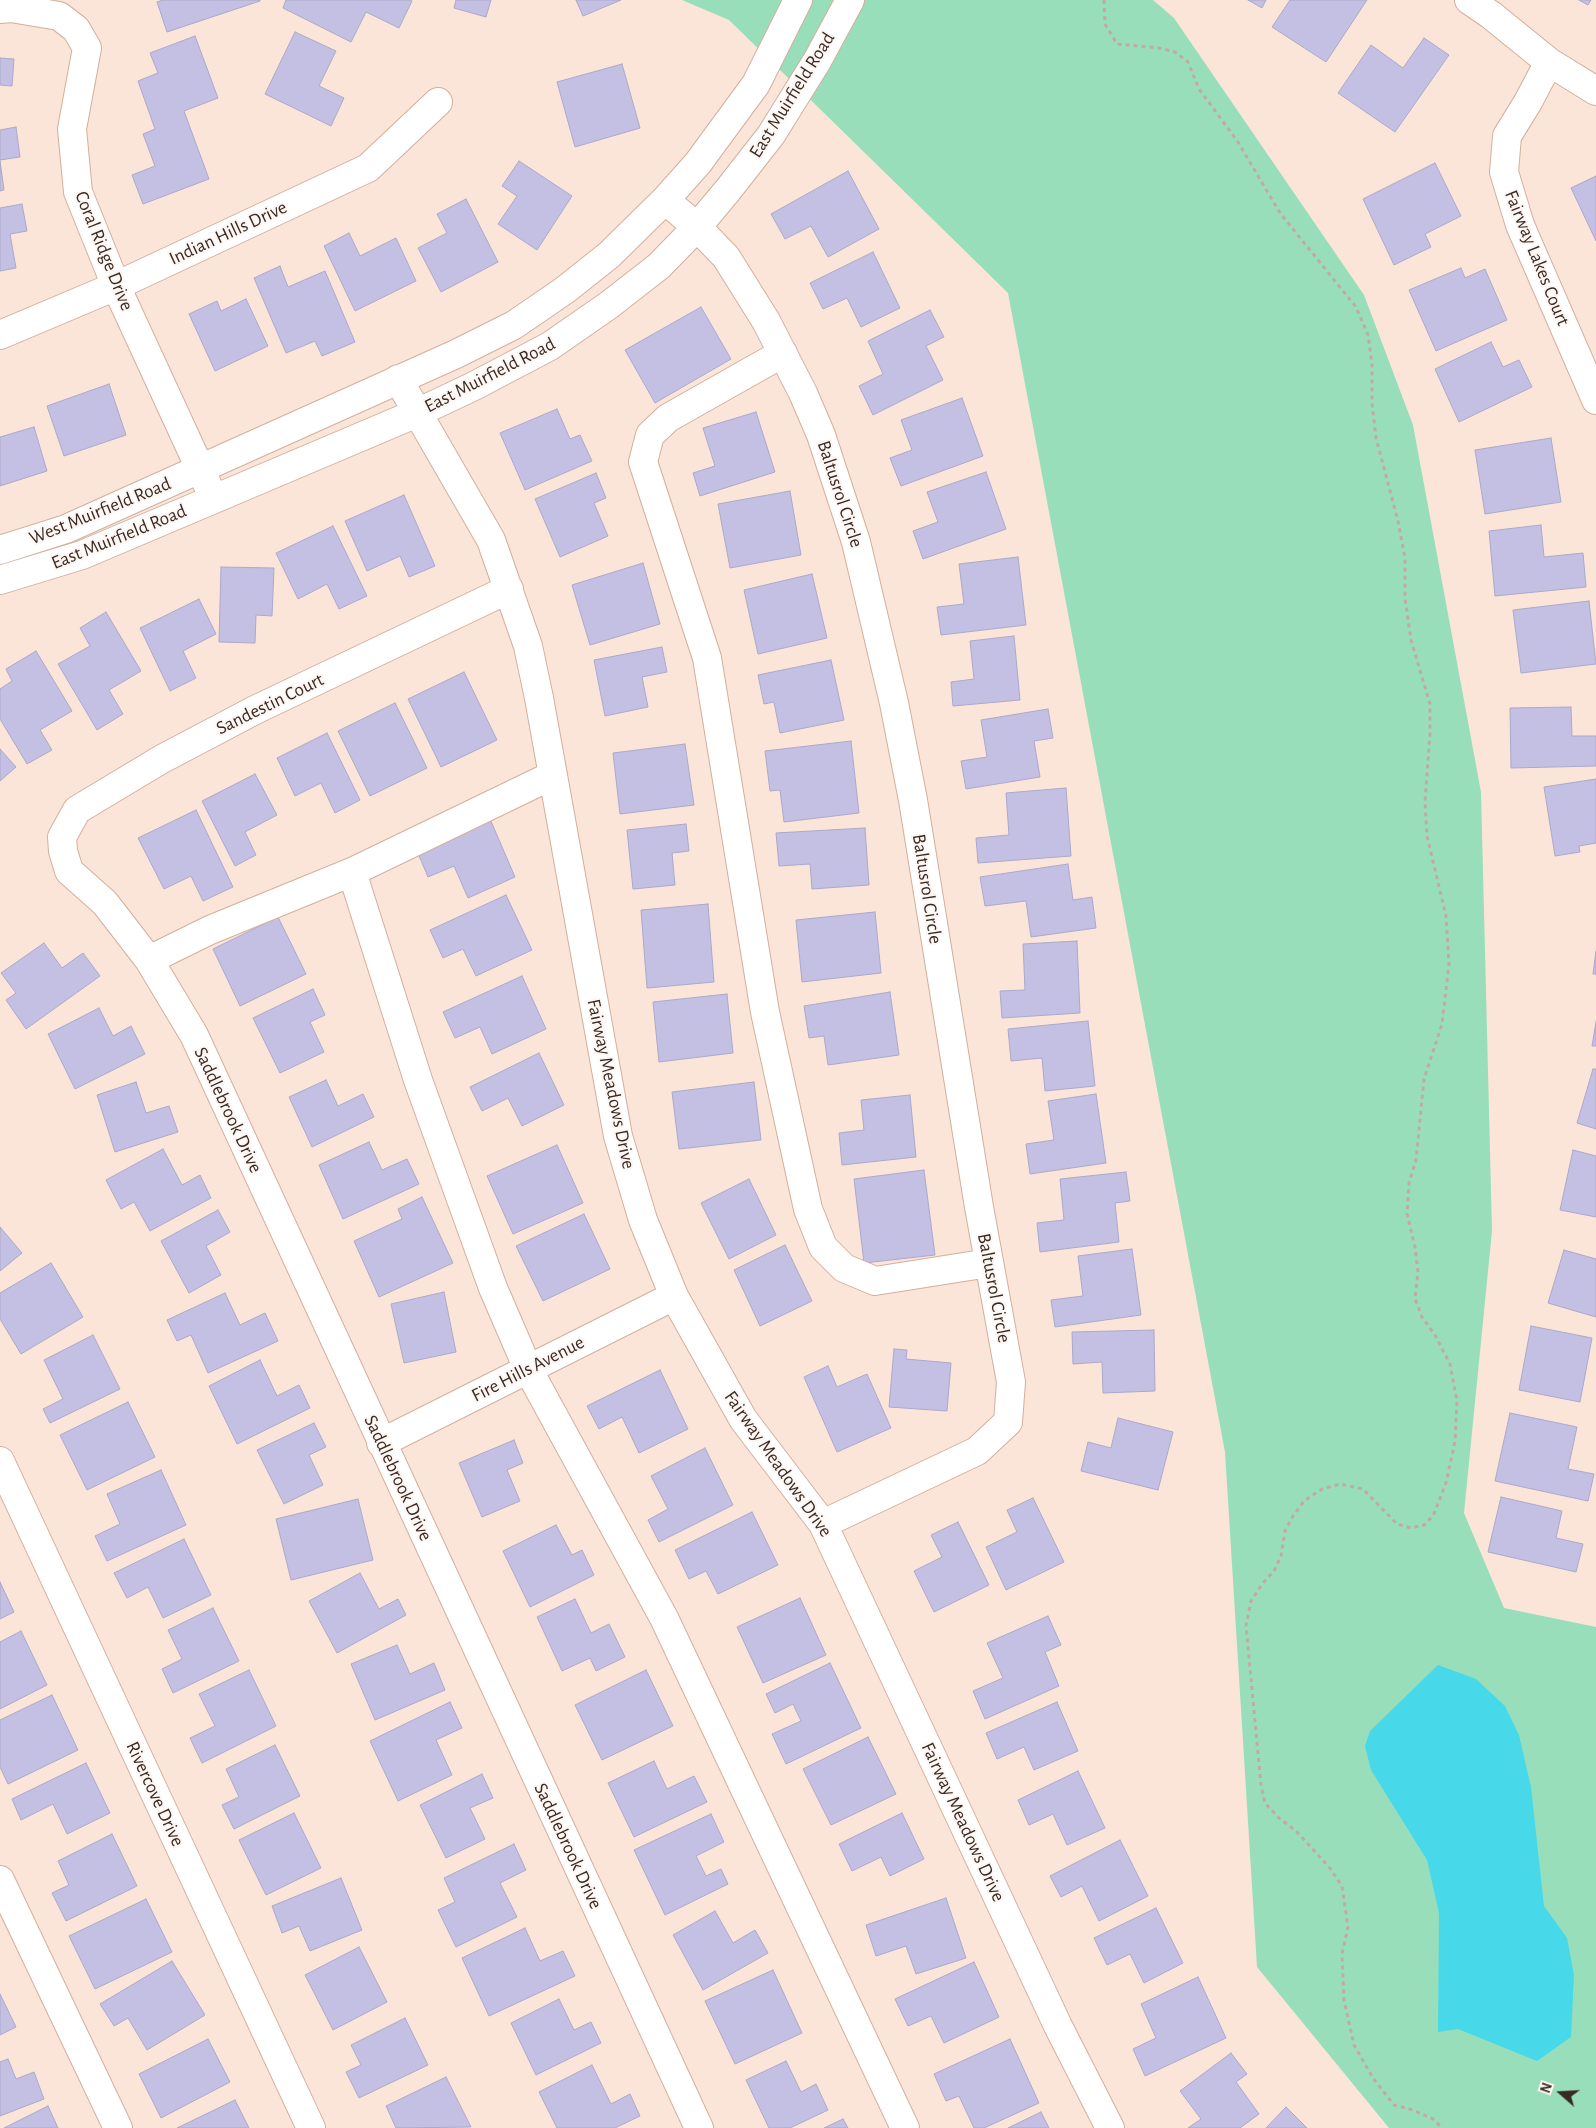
<!DOCTYPE html>
<html>
<head>
<meta charset="utf-8">
<style>
  body { margin:0 }
  #map { position:relative; width:1596px; height:2128px; overflow:hidden; background:#fbe5d9; font-family:"Alegreya Sans",sans-serif }
  canvas { display:block }
  .north { position:absolute; left:1536px; top:2068px; width:50px; height:50px; -webkit-text-stroke:4px #fdf6f2; paint-order:stroke; rotate:289deg; font-size:14px; font-weight:700; line-height:20px; text-align:center; color:#382a23 }
  .north::after { content:''; display:block; margin:auto; width:18px; height:22px; background:#382a23; clip-path:polygon(50% 0,100% 100%,50% 72%,0 100%) }
</style>
</head>
<body>
<div id="map">
<canvas width="1596" height="2128"></canvas>
<div class="north">N</div>
</div>
<script>
const ctx = document.querySelector('canvas').getContext('2d');
ctx.lineJoin = 'round';
function paint(path, color) { ctx.fillStyle = color; ctx.fill(path, 'evenodd'); }
const toPath = rows => new Path2D(rows.map(r => 'M' + r).join(''));
function stroke(path, color, width, dash) { ctx.strokeStyle = color; ctx.lineWidth = width; ctx.lineCap = dash ? 'butt' : 'round'; ctx.setLineDash(dash || []); ctx.stroke(path); }
function label(font, color, halo, rows, align = 'center') {
  ctx.font = font + ' "Alegreya Sans",sans-serif'; ctx.lineWidth = 4; ctx.setLineDash([]); ctx.textBaseline = 'middle'; ctx.strokeStyle = halo; ctx.fillStyle = color; for (const [text, x, y, turn = 0] of rows) {
    ctx.save(); ctx.translate(x, y); ctx.rotate((+turn || 0) * Math.PI / 180); ctx.textAlign = isNaN(turn) ? turn : align; if (halo) ctx.strokeText(text, 0, 0); ctx.fillText(text, 0, 0); ctx.restore();
  }
}
paint(toPath([
  [682,0,1153,0,1174,18,1364,295,1413,425,1481,792,1492,1231,1464,1513,1504,1608,1596,1627,1596,2128,1389,2128,1257,1967,1225,1452,1008,293,729,20]
]), '#99deba');
paint(toPath([
  [1438,1665,1476,1679,1505,1706,1519,1735,1531,1787,1544,1906,1567,1938,1574,1975,1571,2037,1537,2061,1458,2029,1438,2032,1439,1913,1427,1860,1371,1770,1365,1746,1370,1731]
]), '#47d9e9');
const building = toPath([
  [163,0,260,0,260,1,167,32,157,2,163,0],
  [286,0,410,0,412,1,399,28,366,12,351,42,283,8,286,0],
  [456,0,491,0,486,17,454,8,456,0],
  [576,0,621,0,583,16,576,0],
  [1248,0,1266,0,1262,8,1248,0],
  [1290,0,1367,0,1326,62,1272,27,1290,0],
  [1579,0,1591,0,1588,5,1579,0],
  [295,32,336,51,319,86,344,98,331,126,265,94,295,32],
  [195,36,218,98,184,111,209,179,143,204,132,175,155,166,143,134,155,129,138,81,158,73,150,53,195,36],
  [1424,38,1449,55,1395,132,1338,93,1371,45,1403,68,1424,38],
  [0,58,14,59,12,86,0,85,0,58],
  [622,64,640,128,575,147,557,82,622,64],
  [16,127,20,157,0,160,0,130,16,127],
  [0,161,4,190,0,191,0,161],
  [519,161,572,196,537,250,498,224,517,196,502,186,519,161],
  [1435,163,1461,216,1425,234,1431,247,1394,265,1363,199,1435,163],
  [848,171,879,229,828,257,811,226,785,239,771,214,848,171],
  [1596,176,1596,241,1571,188,1596,176],
  [466,199,498,262,441,292,418,248,447,233,437,214,466,199],
  [22,204,27,231,10,234,16,268,0,271,0,208,22,204],
  [349,233,360,256,396,238,416,281,355,311,324,246,349,233],
  [873,252,900,308,861,327,847,298,823,309,810,283,873,252],
  [280,266,288,287,325,271,355,342,322,356,315,341,286,353,254,278,280,266],
  [1461,268,1465,278,1485,269,1507,320,1436,351,1409,290,1461,268],
  [246,299,268,346,215,371,189,314,217,301,221,311,246,299],
  [701,307,731,359,655,403,625,350,701,307],
  [930,310,944,337,926,346,943,380,873,415,859,386,883,374,868,341,930,310],
  [1491,342,1503,367,1519,360,1532,387,1459,422,1435,369,1491,342],
  [109,384,126,435,64,456,47,406,109,384],
  [962,398,983,456,901,486,890,458,912,450,901,420,962,398],
  [557,409,570,439,580,435,592,461,525,490,500,433,557,409],
  [756,412,775,472,700,496,693,473,715,466,703,428,756,412],
  [34,427,47,471,0,486,0,437,34,427],
  [1551,438,1561,502,1485,514,1475,450,1551,438],
  [986,472,1006,529,923,559,913,531,938,522,927,492,986,472],
  [596,473,606,498,594,503,608,536,560,557,535,499,596,473],
  [790,491,801,555,730,568,718,504,790,491],
  [404,495,435,566,409,577,400,556,367,571,345,521,404,495],
  [1541,525,1544,557,1583,553,1586,587,1495,596,1489,531,1541,525],
  [333,526,367,596,339,609,327,584,298,599,276,553,333,526],
  [1018,557,1026,625,941,635,937,607,964,604,959,564,1018,557],
  [643,563,660,624,590,645,572,585,643,563],
  [221,567,274,568,272,616,256,615,255,643,219,642,221,567],
  [812,574,827,638,758,654,744,590,812,574],
  [199,599,216,634,183,651,196,678,170,691,140,628,199,599],
  [1589,601,1596,664,1521,673,1513,610,1589,601],
  [106,612,141,671,109,690,123,714,97,730,58,664,90,646,80,628,106,612],
  [1014,636,1020,700,953,706,951,682,974,679,970,641,1014,636],
  [662,647,667,672,642,677,648,707,605,716,594,660,662,647],
  [36,651,72,711,40,730,52,750,27,764,0,719,0,689,12,681,6,669,36,651],
  [831,660,844,720,780,733,774,702,764,704,758,675,831,660],
  [464,672,497,740,441,767,408,699,464,672],
  [395,703,427,768,370,796,338,731,395,703],
  [1571,707,1572,736,1596,736,1596,766,1511,768,1510,708,1571,707],
  [1048,709,1053,738,1034,741,1040,777,966,789,961,761,987,757,981,720,1048,709],
  [327,733,360,800,335,813,321,783,295,796,277,758,327,733],
  [851,741,859,813,784,822,780,790,770,791,765,751,851,741],
  [685,744,694,805,620,814,613,753,685,744],
  [0,749,16,767,0,781,0,749],
  [255,774,277,815,245,832,256,855,235,866,202,801,255,774],
  [1596,779,1596,843,1579,846,1580,852,1555,856,1544,787,1596,779],
  [1066,788,1071,856,978,863,976,838,1009,835,1006,793,1066,788],
  [196,810,233,887,203,901,191,876,164,889,138,838,196,810],
  [490,819,515,877,468,898,454,866,428,877,417,851,490,819],
  [686,824,689,851,672,853,675,885,633,889,627,830,686,824],
  [865,828,869,885,812,889,810,864,779,866,776,833,865,828],
  [1068,864,1073,900,1092,897,1096,928,1031,937,1026,901,985,906,980,877,1068,864],
  [506,895,532,950,476,976,463,949,443,958,430,930,506,895],
  [708,904,714,982,647,988,641,910,708,904],
  [875,912,881,973,802,982,796,920,875,912],
  [278,917,306,974,240,1006,213,949,278,917],
  [1077,941,1080,1013,1002,1018,1000,991,1025,990,1023,944,1077,941],
  [44,943,62,968,83,953,100,976,26,1029,6,1000,16,993,1,973,44,943],
  [1596,951,1596,974,1593,974,1596,951],
  [522,976,546,1029,492,1054,480,1027,455,1038,443,1012,522,976],
  [313,989,325,1015,310,1022,324,1052,280,1073,253,1018,313,989],
  [890,992,899,1055,828,1065,824,1036,809,1038,804,1006,890,992],
  [727,994,733,1053,659,1062,653,1002,727,994],
  [99,1008,113,1036,131,1026,145,1054,75,1089,48,1034,99,1008],
  [1088,1021,1095,1086,1045,1091,1042,1058,1011,1061,1008,1029,1088,1021],
  [1596,1022,1596,1046,1592,1046,1596,1022],
  [539,1053,564,1105,522,1126,508,1098,482,1111,470,1087,539,1053],
  [1593,1069,1596,1069,1596,1129,1577,1123,1593,1069],
  [326,1080,338,1106,363,1094,374,1117,312,1147,289,1097,326,1080],
  [136,1082,146,1113,169,1106,178,1132,115,1152,97,1095,136,1082],
  [754,1082,761,1140,679,1149,672,1092,754,1082],
  [1096,1094,1106,1163,1030,1174,1026,1144,1054,1140,1048,1101,1096,1094],
  [910,1095,916,1157,842,1165,839,1133,864,1130,861,1100,910,1095],
  [369,1142,382,1170,407,1159,419,1184,343,1219,319,1165,369,1142],
  [557,1145,583,1203,513,1234,487,1176,557,1145],
  [163,1149,182,1185,200,1175,211,1198,150,1231,134,1202,121,1209,106,1180,163,1149],
  [1573,1150,1596,1156,1596,1217,1560,1210,1573,1150],
  [924,1170,935,1255,864,1263,854,1179,924,1170],
  [1126,1172,1130,1201,1115,1203,1119,1242,1040,1252,1037,1223,1064,1220,1060,1179,1126,1172],
  [749,1179,776,1235,729,1259,701,1203,749,1179],
  [422,1197,453,1263,379,1297,354,1241,402,1219,398,1209,422,1197],
  [218,1210,230,1232,206,1246,221,1275,189,1293,161,1241,218,1210],
  [584,1214,610,1269,543,1301,516,1246,584,1214],
  [0,1227,22,1253,0,1271,0,1227],
  [785,1245,812,1301,760,1326,734,1270,785,1245],
  [1132,1249,1141,1315,1055,1327,1051,1300,1083,1296,1078,1256,1132,1249],
  [1564,1250,1596,1259,1596,1317,1548,1303,1564,1250],
  [51,1263,83,1317,21,1354,0,1319,0,1293,51,1263],
  [444,1292,456,1352,404,1363,391,1304,444,1292],
  [225,1293,240,1325,265,1313,278,1341,208,1373,191,1335,177,1341,167,1320,225,1293],
  [1531,1326,1592,1338,1580,1402,1519,1390,1531,1326],
  [1154,1330,1155,1391,1103,1393,1102,1362,1073,1364,1072,1332,1154,1330],
  [93,1335,120,1389,50,1423,43,1409,63,1399,44,1360,93,1335],
  [894,1349,907,1350,906,1359,951,1363,947,1411,889,1407,894,1349],
  [260,1360,277,1396,299,1385,310,1408,237,1444,209,1386,260,1360],
  [828,1366,837,1387,867,1374,891,1428,837,1452,804,1377,828,1366],
  [660,1370,688,1429,639,1453,622,1417,599,1429,587,1406,660,1370],
  [128,1402,155,1457,87,1490,60,1435,128,1402],
  [1510,1413,1577,1427,1568,1469,1594,1474,1588,1501,1495,1481,1510,1413],
  [1118,1418,1173,1432,1158,1490,1081,1471,1088,1442,1111,1448,1118,1418],
  [314,1423,326,1447,309,1455,323,1485,284,1504,257,1450,314,1423],
  [514,1440,523,1463,507,1470,520,1501,482,1517,459,1463,514,1440],
  [705,1448,733,1505,659,1542,648,1520,668,1509,651,1476,705,1448],
  [161,1470,186,1525,107,1561,95,1536,120,1524,107,1494,161,1470],
  [1501,1497,1562,1511,1556,1538,1583,1544,1576,1572,1488,1552,1501,1497],
  [1033,1498,1064,1562,1006,1590,986,1547,1017,1532,1007,1510,1033,1498],
  [358,1499,373,1560,291,1580,276,1519,358,1499],
  [752,1512,778,1565,718,1594,706,1571,689,1579,675,1550,752,1512],
  [958,1522,989,1585,934,1612,914,1571,942,1557,931,1535,958,1522],
  [556,1525,572,1555,582,1550,594,1575,530,1607,503,1551,556,1525],
  [184,1539,211,1595,163,1618,148,1587,127,1598,114,1573,184,1539],
  [360,1573,379,1609,398,1599,406,1615,337,1653,309,1601,360,1573],
  [0,1582,14,1612,0,1619,0,1582],
  [800,1598,826,1655,763,1683,737,1627,800,1598],
  [575,1599,591,1633,609,1624,625,1657,596,1671,590,1658,562,1671,537,1617,575,1599],
  [213,1608,239,1661,173,1693,162,1669,182,1659,168,1630,213,1608],
  [1048,1616,1061,1645,1045,1652,1059,1686,985,1719,973,1691,1003,1678,987,1643,1048,1616],
  [21,1631,47,1685,0,1709,0,1642,21,1631],
  [397,1645,410,1674,434,1663,445,1690,375,1720,351,1664,397,1645],
  [830,1663,861,1728,786,1764,772,1734,801,1721,793,1704,775,1713,766,1694,830,1663],
  [249,1670,276,1726,202,1763,190,1738,215,1726,199,1694,249,1670],
  [646,1670,673,1726,602,1760,575,1705,646,1670],
  [52,1695,78,1750,8,1784,0,1767,0,1720,52,1695],
  [450,1702,462,1728,436,1740,452,1775,398,1801,370,1741,450,1702],
  [1057,1702,1078,1751,1034,1770,1024,1747,997,1759,986,1733,1057,1702],
  [868,1737,896,1794,831,1825,803,1769,868,1737],
  [275,1745,300,1796,234,1829,222,1805,239,1797,226,1769,275,1745],
  [654,1761,667,1789,694,1776,707,1802,634,1837,608,1783,654,1761],
  [86,1763,110,1813,67,1834,53,1804,21,1820,12,1799,86,1763],
  [1078,1771,1105,1828,1067,1845,1053,1814,1029,1825,1018,1800,1078,1771],
  [482,1774,493,1798,470,1808,485,1839,446,1858,420,1805,482,1774],
  [294,1813,321,1868,266,1895,239,1840,294,1813],
  [902,1813,924,1859,890,1876,881,1857,852,1871,839,1844,902,1813],
  [711,1814,724,1842,696,1856,706,1876,721,1869,728,1884,665,1915,634,1850,711,1814],
  [112,1834,137,1886,66,1921,52,1893,69,1885,58,1861,112,1834],
  [1120,1840,1148,1896,1099,1921,1082,1886,1061,1897,1050,1876,1120,1840],
  [514,1844,526,1870,500,1883,517,1917,456,1947,438,1910,455,1902,444,1878,514,1844],
  [341,1878,362,1930,310,1951,299,1926,282,1933,272,1906,341,1878],
  [946,1898,966,1958,916,1974,906,1946,876,1956,866,1925,946,1898],
  [146,1899,172,1952,95,1989,69,1936,146,1899],
  [1156,1908,1183,1963,1144,1983,1130,1954,1107,1965,1094,1938,1156,1908],
  [715,1911,733,1943,755,1930,768,1953,703,1990,673,1935,715,1911],
  [525,1928,540,1961,563,1951,575,1976,489,2016,462,1958,525,1928],
  [359,1947,387,2002,333,2030,305,1975,359,1947],
  [172,1961,205,2015,147,2050,128,2018,114,2026,100,2004,172,1961],
  [974,1962,999,2017,944,2043,931,2016,908,2026,895,1999,974,1962],
  [773,1970,802,2033,735,2064,705,2001,773,1970],
  [1198,1977,1226,2038,1145,2076,1133,2049,1156,2038,1141,2004,1198,1977],
  [0,1994,16,2027,0,2035,0,1994],
  [559,1999,574,2030,591,2022,601,2043,536,2075,511,2023,559,1999],
  [405,2018,428,2065,359,2098,346,2072,361,2065,351,2045,405,2018],
  [208,2039,230,2082,161,2118,139,2074,208,2039],
  [1010,2039,1039,2103,984,2128,974,2128,959,2096,946,2101,934,2074,1010,2039],
  [1231,2053,1247,2074,1236,2082,1259,2114,1240,2128,1188,2128,1201,2119,1180,2091,1231,2053],
  [8,2059,16,2079,34,2072,44,2099,0,2116,0,2062,8,2059],
  [786,2061,801,2092,816,2084,828,2110,790,2128,769,2128,746,2080,786,2061],
  [592,2065,611,2104,630,2094,640,2116,615,2128,557,2128,539,2092,592,2065],
  [446,2077,471,2127,396,2128,386,2106,446,2077],
  [235,2100,249,2128,177,2128,235,2100],
  [48,2106,58,2128,4,2128,48,2106],
  [1286,2107,1307,2128,1266,2128,1286,2107],
  [1041,2112,1049,2128,1008,2128,1041,2112],
  [843,2119,848,2128,824,2128,843,2119]
]);
paint(building, '#c3c0e3');
stroke(building, '#aba8ca', 1);
const minor = toPath([
  [1469,0,1491,15,1549,62,1596,91],
  [0,9,11,8,59,16,76,29,87,48,72,129,78,192,116,286,208,486],
  [1549,62,1528,102,1507,136,1504,172,1520,225,1596,400],
  [665,200,697,227,726,257,766,321,803,393,821,435,856,542,894,703,913,800,979,1207,1011,1382,1008,1422,977,1451,823,1524],
  [0,335,116,286,368,168,438,102],
  [783,353,668,418,650,435,643,462,707,658,765,1012,808,1209,823,1247,844,1268,875,1281,989,1263],
  [398,379,491,540,528,646,539,698,618,1136,643,1220,674,1296,743,1419,823,1524,1058,2026,1110,2128],
  [0,550,66,529,456,354,514,325,565,290,609,255,665,200,698,163,756,84,798,0],
  [0,580,82,555,417,413,474,386,550,346,609,305,659,266,697,227,728,190,771,135,817,61,850,0],
  [509,589,255,710,162,759,77,810,62,837,63,851,69,871,105,903,149,960,194,1035,699,2128],
  [553,775,352,872,418,1080,493,1288,528,1369,664,1618,905,2128],
  [149,960,210,930,352,872],
  [381,1443,674,1296],
  [0,1461,311,2128],
  [0,1880,118,2128]
]);
stroke(minor, '#d3af9c', 30);
stroke(toPath([
  [1104,0,1105,24,1117,44,1159,48,1175,52,1188,62,1199,89,1238,142,1280,213,1356,307,1368,335,1372,364,1372,403,1376,438,1398,521,1405,558,1405,598,1411,640,1430,704,1430,734,1425,802,1427,836,1446,916,1449,964,1442,1024,1424,1079,1416,1160,1409,1183,1407,1214,1415,1247,1418,1272,1415,1299,1422,1317,1435,1335,1450,1364,1457,1401,1455,1441,1446,1483,1433,1516,1424,1525,1411,1528,1397,1524,1363,1489,1340,1484,1322,1489,1304,1501,1293,1516,1285,1531,1281,1556,1274,1571,1263,1583,1251,1601,1246,1626,1261,1785,1265,1803,1279,1818,1296,1831,1329,1867,1342,1886,1348,1927,1342,1954,1344,2000,1354,2045,1373,2078,1394,2105,1413,2110,1433,2119,1442,2128]
]), '#bfaba1', 3, [4, 4]);
stroke(minor, '#fff', 28);
label('19px', '#382a23', '#fdf6f2', [
  ["East Muirfield Road",792,95,-58],
  ["Indian Hills Drive",228,233,-25],
  ["Coral Ridge Drive",104,251,68],
  ["Fairway Lakes Court",1537,258,68],
  ["East Muirfield Road",490,375,-27],
  ["Baltusrol Circle",840,494,72],
  ["West Muirfield Road",100,511,-22],
  ["East Muirfield Road",119,537,-22],
  ["Sandestin Court",270,704,-26],
  ["Baltusrol Circle",927,889,81],
  ["Fairway Meadows Drive",611,1084,78],
  ["Saddlebrook Drive",228,1110,65],
  ["Baltusrol Circle",994,1288,79],
  ["Fire Hills Avenue",528,1369,-27],
  ["Fairway Meadows Drive",778,1464,55],
  ["Saddlebrook Drive",398,1478,65],
  ["Rivercove Drive",155,1794,65],
  ["Fairway Meadows Drive",963,1822,65],
  ["Saddlebrook Drive",568,1846,65]
]);
</script>
</body>
</html>
